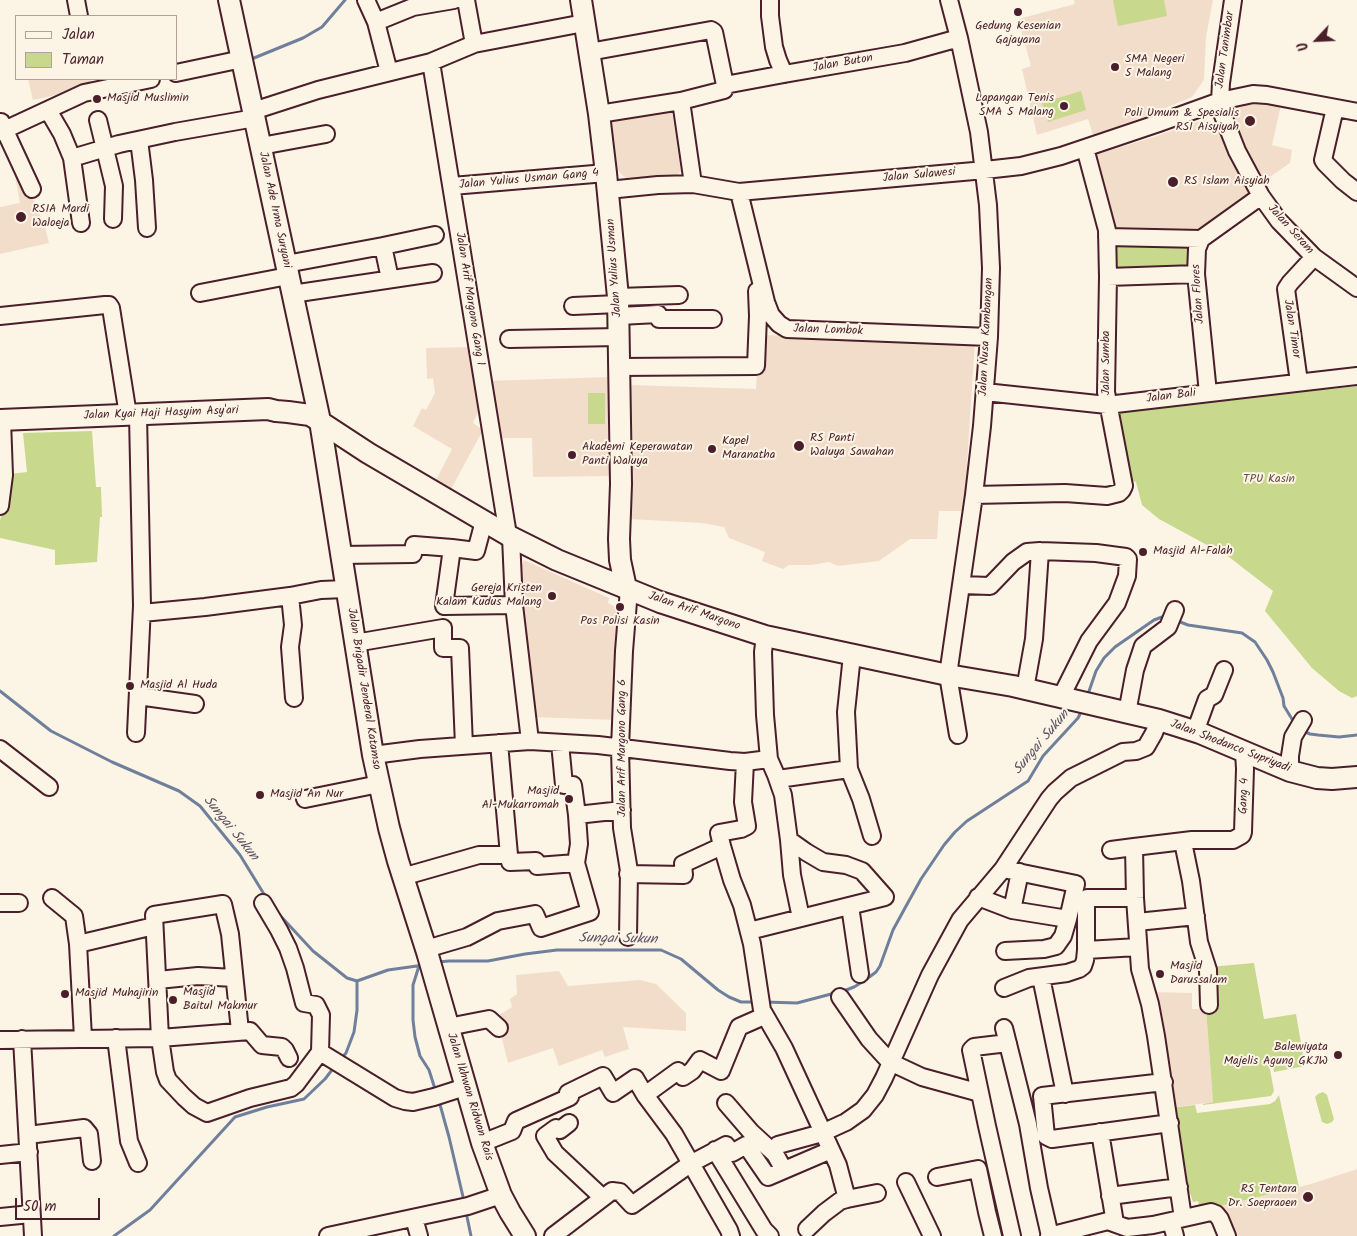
<!DOCTYPE html>
<html>
<head>
<meta charset="utf-8">
<style>
  body { margin:0 }
  #map { position:relative; width:1357px; height:1236px; overflow:hidden; background:#fcf5e5; font-family:Kalam,sans-serif }
  canvas { display:block }
  .legend { position:absolute; left:15px; top:15px; width:162px; height:65px; box-sizing:border-box; background:#fcf5e5; border:1px solid #b59f9b; margin:0; padding:6px 9px; list-style:none; font-size:15px; color:#4a1f2b }
  .legend li { display:flex; align-items:center; gap:10px; height:25px }
  .legend b { width:25px; border:1px solid #b59f9b }
  .north { position:absolute; left:1292px; top:15px; width:50px; height:50px; -webkit-text-stroke:4px #fcf5e5; paint-order:stroke; rotate:245deg; font-size:14px; font-weight:700; line-height:20px; text-align:center; color:#4a1f2b }
  .north::after { content:''; display:block; margin:auto; width:18px; height:22px; background:#4a1f2b; clip-path:polygon(50% 0,100% 100%,50% 72%,0 100%) }
  .scale { position:absolute; left:15px; top:1198px; width:85px; height:22px; box-sizing:border-box; border:2px solid #4a1f2b; border-top:0; padding-left:6px; font-size:15px; line-height:18px; white-space:nowrap; color:#4a1f2b; -webkit-text-stroke:4px #fcf5e5; paint-order:stroke }
</style>
</head>
<body>
<div id="map">
<canvas width="1357" height="1236"></canvas>
<ul class="legend">
<li><b style="height:6px;background:#fcf5e5"></b>Jalan</li>
<li><b style="height:14px;background:#c8d88d"></b>Taman</li>
</ul>
<div class="north">U</div>
<div class="scale">50 m</div>
</div>
<script>
const ctx = document.querySelector('canvas').getContext('2d');
ctx.lineJoin = 'round';
function paint(path, color) { ctx.fillStyle = color; ctx.fill(path, 'evenodd'); }
const toPath = rows => new Path2D(rows.map(r => 'M' + r).join(''));
function stroke(path, color, width, dash) { ctx.strokeStyle = color; ctx.lineWidth = width; ctx.lineCap = dash ? 'butt' : 'round'; ctx.setLineDash(dash || []); ctx.stroke(path); }
function label(font, color, halo, rows, align = 'center') {
  ctx.font = font + ' Kalam,sans-serif'; ctx.lineWidth = 4; ctx.setLineDash([]); ctx.textBaseline = 'middle'; ctx.strokeStyle = halo; ctx.fillStyle = color; for (const [text, x, y, turn = 0] of rows) {
    ctx.save(); ctx.translate(x, y); ctx.rotate((+turn || 0) * Math.PI / 180); ctx.textAlign = isNaN(turn) ? turn : align; if (halo) ctx.strokeText(text, 0, 0); ctx.fillText(text, 0, 0); ctx.restore();
  }
}
paint(toPath([
  [1074,0,1213,0,1206,37,1204,80,1192,97,1141,118,1093,135,1088,119,1037,135,1022,69,1031,66,1018,19,1075,4],
  [28,79,91,79,92,87,33,100],
  [1254,100,1281,105,1272,145,1292,150,1290,163,1264,181,1246,155,1232,127,1236,107],
  [672,111,681,171,671,182,630,181,622,175,617,169,611,121],
  [1205,119,1218,125,1252,194,1205,230,1119,233,1112,229,1095,157,1098,154,1154,137],
  [22,173,45,227,49,243,0,254,0,207,20,203,15,176],
  [759,335,975,341,964,511,939,511,937,539,910,539,879,561,838,566,829,562,811,565,789,565,783,569,762,561,765,552,729,538,724,527,702,523,629,519,630,385,756,389],
  [472,347,483,412,478,412,473,423,483,430,450,491,435,482,452,449,413,426,422,408,426,410,435,393,433,378,427,379,426,348],
  [610,377,612,476,533,477,532,438,495,438,485,381],
  [524,560,609,598,608,603,623,611,617,720,530,717,515,582],
  [559,971,568,986,640,980,656,984,686,1013,686,1031,623,1027,629,1049,605,1057,602,1050,559,1066,553,1048,508,1063,501,1035,504,1027,499,1015,512,1007,510,999,517,994,516,975],
  [1151,992,1192,993,1192,1009,1206,1009,1213,1102,1170,1108],
  [1357,1169,1357,1236,1230,1236,1220,1207,1311,1184]
]), '#f2ddca');
paint(toPath([
  [1113,0,1164,0,1167,16,1118,26],
  [1081,91,1086,110,1048,122,1042,103],
  [1190,241,1191,268,1116,270,1115,243],
  [1357,386,1357,696,1352,698,1339,691,1312,668,1265,611,1273,591,1229,557,1159,519,1142,505,1136,482,1129,480,1117,410,1251,394,1332,389],
  [588,393,605,393,605,424,588,424],
  [92,431,96,487,101,487,102,517,100,517,97,562,55,565,55,550,0,538,0,521,10,474,27,472,23,433],
  [1254,963,1264,1019,1296,1014,1305,1066,1274,1072,1272,1061,1269,1064,1274,1091,1271,1096,1203,1105,1203,1104,1213,1102,1206,1009,1209,967],
  [1323,1092,1327,1095,1334,1119,1332,1122,1327,1124,1322,1122,1315,1097,1318,1094],
  [1279,1095,1299,1187,1201,1211,1198,1201,1193,1202,1190,1193,1182,1195,1170,1108,1195,1105,1197,1113,1270,1104,1275,1101]
]), '#c8d88d');
stroke(toPath([
  [254,58,303,38,322,27,345,0],
  [1175,620,1188,625,1242,633,1255,642,1267,660,1273,672,1283,698,1284,706,1295,724],
  [0,691,51,731,112,762,179,791,200,806,240,855,267,899],
  [1087,697,1096,671,1104,658,1115,647,1154,620,1162,617,1167,618],
  [1303,731,1310,734,1318,735,1339,737,1357,735],
  [275,910,313,951,347,978,357,981,388,970,424,965],
  [438,962,449,961,488,961,525,954,557,950,661,950,681,959,718,990,729,997,741,1002,757,1002],
  [419,966,413,985,413,1020,415,1037,420,1056,429,1070,436,1092],
  [841,992,854,987,864,981,876,972,880,966,893,930,905,908,921,879,944,845,955,832,967,821,1028,781,1043,756,1078,718,1082,710],
  [765,1002,797,1003,835,993],
  [341,1059,346,1053,354,1032,357,1010,357,981],
  [439,1101,449,1137,464,1201],
  [466,1212,471,1236],
  [114,1236,150,1210,235,1117,267,1107,304,1099,325,1079,335,1066]
]), '#70809c', 3);
const minor = toPath([
  [76,0,79,16],
  [366,0,376,22,389,72],
  [466,0,474,44],
  [770,0,770,16,774,47,778,60,784,74],
  [949,0,959,38,979,132,988,205,991,268,989,337,982,426,974,495,948,675,958,735],
  [1233,0,1221,83,1220,101,1222,113,1237,151,1261,196,1279,221,1314,257,1357,288],
  [376,22,413,7,454,0],
  [589,52,711,30,714,32,725,85,724,90,681,101,599,114],
  [431,62,508,535],
  [176,73,242,59],
  [725,85,784,74,905,53,959,38],
  [681,101,693,184],
  [1335,108,1323,160,1325,163,1343,181,1357,192],
  [48,110,62,134,72,158,81,223],
  [253,111,318,90,431,62,474,44,584,23],
  [98,120,114,186,113,219],
  [1,122,32,189],
  [0,132,84,93,151,79],
  [139,140,144,180,147,228],
  [261,146,326,134],
  [72,158,119,144,175,132,255,118],
  [452,186,606,173],
  [608,190,658,185,693,184,739,192,985,170,1021,166,1061,156,1159,123,1220,101,1253,94,1267,95,1357,112],
  [739,192,766,302,771,315,779,324,787,329,989,337],
  [1107,237,1201,239],
  [383,246,435,235],
  [286,264,383,246,390,279],
  [1108,277,1196,274],
  [200,293,288,276],
  [292,294,433,273],
  [618,297,679,295],
  [573,306,618,304],
  [0,316,105,305,109,305,111,308,128,415],
  [619,316,658,314,659,319,713,319],
  [509,339,619,337],
  [619,367,756,366,758,316,757,291],
  [1299,382,1286,289,1290,283,1314,257],
  [985,392,1107,405,1357,376],
  [1208,393,1196,274,1197,249,1201,239,1261,196],
  [974,495,1065,493,1107,496,1119,493,1122,490,1124,486,1106,392,1108,277,1107,230,1085,148],
  [0,506,4,475,2,420],
  [484,521,476,551,452,548,444,606,514,605],
  [511,537,514,605,530,741],
  [341,555,413,554,414,545,452,548],
  [962,585,990,586,1013,562,1027,552,1040,551,1096,553,1126,557,1128,559,1127,576,1117,603,1089,641,1061,697],
  [290,596,293,625,290,647,294,698],
  [142,613,205,607,290,596,321,590,346,589],
  [765,636,763,652,765,715,769,759,776,775,783,795,789,840,792,875,801,918],
  [355,643,443,628,443,648,460,648,464,746],
  [852,655,846,712,849,769,861,799,872,836],
  [1025,689,1034,639,1040,551],
  [138,696,195,704],
  [1127,713,1135,670,1143,646,1168,627,1175,610],
  [1195,732,1207,699,1214,695,1224,670],
  [136,733,142,606,138,415],
  [499,743,509,855],
  [560,743,564,785,573,785,577,815,622,810],
  [0,749,49,787],
  [373,755,420,749,530,741,598,745,730,761,745,762,769,759],
  [745,762,743,802,747,826,741,829,719,833,722,846,732,880,742,905,752,944,762,1010,784,1048,838,1165,847,1199],
  [1290,771,1290,756,1293,737,1303,720],
  [778,779,849,769],
  [305,799,379,784],
  [1183,842,1191,881,1199,942,1208,970,1209,1005],
  [1111,850,1134,847],
  [1003,869,1076,884,1068,919],
  [628,874,684,875,683,864,722,846],
  [402,877,479,855,509,855,510,862,536,861,537,866,576,863,579,844,577,815],
  [978,897,1012,910,1068,919,1063,936,1056,946,1044,949,1005,951],
  [52,898,74,916,78,944,83,1038],
  [0,903,19,903],
  [263,903,279,930,288,948,295,968,304,1003,316,1005,321,1015,320,1052],
  [850,906,860,974],
  [1012,910,1020,872],
  [1137,922,1196,916],
  [749,931,885,897,862,871,846,865,823,862,806,852,789,840],
  [628,937,629,871,622,828,620,748,624,651,629,589],
  [78,944,154,926],
  [426,949,467,937,498,921,535,914,541,928,590,912,576,863],
  [1086,950,1086,899,1087,898,1135,898],
  [1041,977,1065,1094],
  [158,980,198,976,234,978],
  [1004,988,1029,978,1067,973,1079,969,1083,966,1085,960,1086,950,1138,947],
  [840,997,869,1039,890,1062,922,1077,980,1093],
  [448,1027,489,1019,499,1028],
  [1004,1028,1028,1124,1039,1188,1050,1236],
  [240,1031,230,934,223,904,154,915,160,1038,250,1031,262,1045,282,1047,285,1050,289,1058],
  [116,1038,129,1141,138,1163],
  [22,1039,33,1236],
  [0,1040,160,1038,165,1072,168,1080,184,1097,194,1106,207,1113,250,1098,291,1088,296,1084,320,1052,395,1098,405,1101,413,1102,434,1097,465,1087],
  [1008,1043,974,1047,971,1050,987,1126,1012,1236],
  [1164,1082,1042,1096,1046,1136,1052,1139,1170,1123],
  [645,1095,674,1134,729,1230,731,1236],
  [726,1103,751,1132,775,1154,784,1170],
  [569,1123,560,1130,556,1128,545,1136,555,1153,603,1198],
  [1100,1132,1115,1223],
  [28,1135,84,1128,89,1134,92,1161],
  [482,1143,512,1131,516,1121,570,1097,568,1093,603,1076,613,1093,635,1078,645,1095,678,1071,683,1077,692,1071,700,1060,721,1071,739,1027,764,1016],
  [778,1145,822,1133,846,1122,863,1110,875,1095,884,1078,930,975,960,920,1003,869,1049,799,1055,792,1071,778,1123,752,1136,751,1146,747,1154,733,1159,720],
  [715,1150,764,1230,770,1236],
  [0,1155,29,1152],
  [937,1177,978,1169,987,1212,993,1236],
  [906,1182,932,1236],
  [1110,1196,1179,1187],
  [0,1217,31,1214],
  [414,1218,419,1236],
  [1183,1218,1156,1036,1150,1004,1140,969,1135,898,1134,847,1192,840,1233,840,1242,835,1243,832,1245,769,1244,752],
  [1171,1221,1175,1236],
  [807,1229,824,1213,840,1201,847,1199,877,1193],
  [328,1236,468,1206,501,1195],
  [553,1236,612,1191,620,1192,632,1205,690,1164,726,1145,732,1153,746,1145,768,1177,831,1150],
  [1049,1236,1108,1221,1127,1228,1153,1225,1211,1212,1216,1214,1220,1219,1227,1236]
]);
const major = toPath([
  [229,0,320,421,373,755,389,828,398,861,427,952,482,1143,501,1195,510,1212,525,1236],
  [581,0,599,114,606,173,618,297,621,484,619,539,620,560,626,588],
  [0,420,268,409,276,411,288,412,310,415,368,453,511,537,557,560,660,602,765,636,948,675,1013,686,1159,720,1200,733,1290,771,1317,778,1332,779,1357,777]
]);
stroke(minor, '#4a1f2b', 20);
stroke(major, '#4a1f2b', 24);
stroke(minor, '#fcf5e5', 16);
stroke(major, '#fcf5e5', 20);
for (const [x, y, r, color] of [
  [1018,12,5,"#4a1f2b"],
  [1115,67,5,"#4a1f2b"],
  [97,99,5,"#4a1f2b"],
  [1064,106,5,"#4a1f2b"],
  [1250,121,6,"#4a1f2b"],
  [1173,182,6,"#4a1f2b"],
  [21,217,6,"#4a1f2b"],
  [799,446,6,"#4a1f2b"],
  [712,449,5,"#4a1f2b"],
  [572,455,5,"#4a1f2b"],
  [1143,552,5,"#4a1f2b"],
  [552,596,5,"#4a1f2b"],
  [620,607,5,"#4a1f2b"],
  [130,686,5,"#4a1f2b"],
  [260,795,5,"#4a1f2b"],
  [569,799,5,"#4a1f2b"],
  [1160,974,5,"#4a1f2b"],
  [65,994,5,"#4a1f2b"],
  [173,1000,5,"#4a1f2b"],
  [1338,1055,5,"#4a1f2b"],
  [1308,1197,6,"#4a1f2b"]
]) { const dot = new Path2D(); dot.arc(x, y, r, 0, 2 * Math.PI); ctx.fillStyle = color; ctx.fill(dot); stroke(dot, '#fcf5e5', 2); }
label('12px', '#4a1f2b', '#fcf5e5', [
  ["Gedung Kesenian",1018,27,"center"],
  ["Gajayana",1018,41,"center"],
  ["SMA Negeri",1125,60],
  ["5 Malang",1125,74],
  ["Masjid Muslimin",107,99],
  ["Lapangan Tenis",1054,99,"right"],
  ["SMA 5 Malang",1054,113,"right"],
  ["Poli Umum & Spesialis",1239,114,"right"],
  ["RSI Aisyiyah",1239,128,"right"],
  ["RS Islam Aisyiah",1184,182],
  ["RSIA Mardi",32,210],
  ["Waloeja",32,224],
  ["RS Panti",810,439],
  ["Waluya Sawahan",810,453],
  ["Kapel",722,442],
  ["Maranatha",722,456],
  ["Akademi Keperawatan",582,448],
  ["Panti Waluya",582,462],
  ["Masjid Al-Falah",1153,552],
  ["Gereja Kristen",542,589,"right"],
  ["Kalam Kudus Malang",542,603,"right"],
  ["Pos Polisi Kasin",620,622,"center"],
  ["Masjid Al Huda",140,686],
  ["Masjid",559,792,"right"],
  ["Al-Mukarromah",559,806,"right"],
  ["Masjid An Nur",270,795],
  ["Masjid",1170,967],
  ["Darussalam",1170,981],
  ["Masjid",183,993],
  ["Baitul Makmur",183,1007],
  ["Masjid Muhajirin",75,994],
  ["Balewiyata",1328,1048,"right"],
  ["Majelis Agung GKJW",1328,1062,"right"],
  ["RS Tentara",1297,1190,"right"],
  ["Dr. Soepraoen",1297,1204,"right"]
], 'left');
label('12px', '#4a1f2b', '#fcf5e5', [
  ["Jalan Tanimbar",1226,50,-82],
  ["Jalan Buton",843,64,-10],
  ["Jalan Sulawesi",919,176,-5],
  ["Jalan Yulius Usman Gang 4",529,180,-5],
  ["Jalan Ade Irma Suryani",274,210,78],
  ["Jalan Seram",1290,230,48],
  ["Jalan Yulius Usman",615,268,-94],
  ["Jalan Flores",1199,294,-94],
  ["Jalan Arif Margono Gang 1",469,299,81],
  ["Jalan Timor",1291,329,81],
  ["Jalan Lombok",828,331,2],
  ["Jalan Nusa Kambangan",987,337,-87],
  ["Jalan Sumba",1107,363,-90],
  ["Jalan Bali",1171,397,-7],
  ["Jalan Kyai Haji Hasyim Asy'ari",161,414,-2],
  ["Jalan Arif Margono",694,612,19],
  ["Jalan Brigadir Jenderal Katamso",363,689,81],
  ["Jalan Shodanco Supriyadi",1230,747,21],
  ["Jalan Arif Margono Gang 6",623,748,-90],
  ["Gang 4",1245,796,-88],
  ["Jalan Ikhwan Ridwan Rais",469,1097,73]
]);
label('12px', '#6a4d44', '#fcf5e5', [
  ["TPU Kasin",1269,480]
]);
label('italic 14px', '#5d5064', '#fcf5e5', [
  ["Sungai Sukun",1042,743,-50],
  ["Sungai Sukun",230,829,51],
  ["Sungai Sukun",618,940,1]
]);
</script>
</body>
</html>
